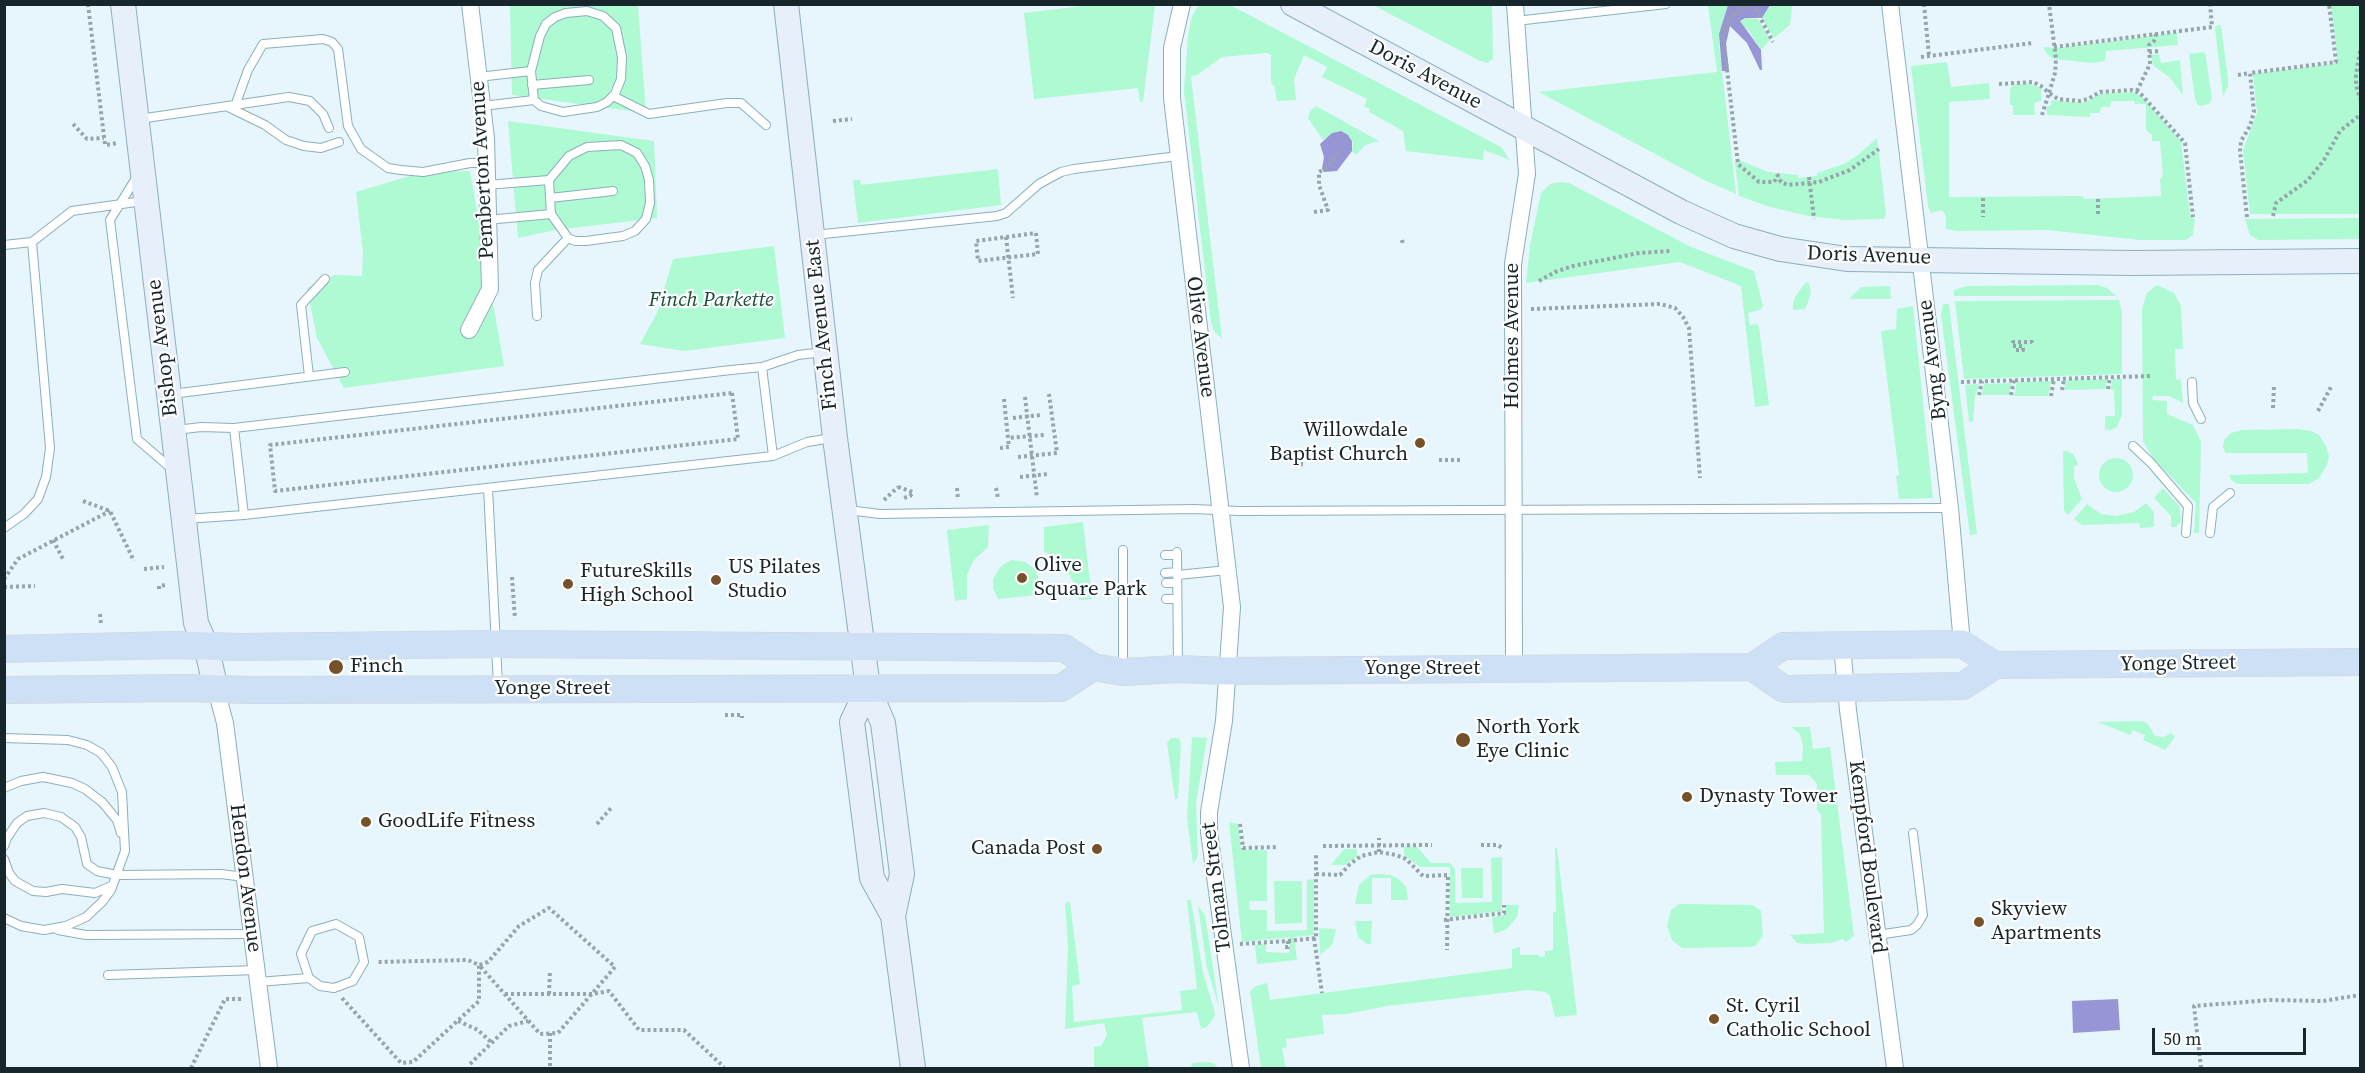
<!DOCTYPE html>
<html>
<head>
<meta charset="utf-8">
<style>
  body { margin:0 }
  #map { position:relative; width:2365px; height:1073px; overflow:hidden; background:#e7f6fc; font-family:"Source Serif 4",serif }
  canvas { display:block }
  .frame { position:absolute; inset:0; border:6px solid #17262b; pointer-events:none }
  .scale { position:absolute; left:2152px; top:1028px; width:154px; height:27px; box-sizing:border-box; border:3px solid #17262b; border-top:0; padding-left:8px; font-size:18px; line-height:21px; white-space:nowrap; color:#17262b; -webkit-text-stroke:4px #fff; paint-order:stroke }
</style>
</head>
<body>
<div id="map">
<canvas width="2365" height="1073"></canvas>
<div class="frame"></div>
<div class="scale">50 m</div>
</div>
<script>
const ctx = document.querySelector('canvas').getContext('2d');
ctx.lineJoin = 'round';
function paint(path, color) { ctx.fillStyle = color; ctx.fill(path, 'evenodd'); }
const toPath = rows => new Path2D(rows.map(r => 'M' + r).join(''));
function stroke(path, color, width, dash) { ctx.strokeStyle = color; ctx.lineWidth = width; ctx.lineCap = dash ? 'butt' : 'round'; ctx.setLineDash(dash || []); ctx.stroke(path); }
function label(font, color, halo, rows, align = 'center') {
  ctx.font = font + ' "Source Serif 4",serif'; ctx.lineWidth = 4.5; ctx.setLineDash([]); ctx.textBaseline = 'middle'; ctx.strokeStyle = halo; ctx.fillStyle = color; for (const [text, x, y, turn = 0] of rows) {
    ctx.save(); ctx.translate(x, y); ctx.rotate((+turn || 0) * Math.PI / 180); ctx.textAlign = isNaN(turn) ? turn : align; if (halo) ctx.strokeText(text, 0, 0); ctx.fillText(text, 0, 0); ctx.restore();
  }
}
paint(toPath([
  [564,4,638,5,646,113,512,95,510,6],
  [1099,4,1155,5,1143,102,1140,102,1138,88,1034,99,1024,13],
  [1199,5,1230,5,1501,147,1510,160,1484,150,1483,160,1406,151,1403,131,1369,112,1370,109,1364,106,1367,99,1322,77,1327,67,1304,55,1294,79,1296,100,1277,101,1274,85,1272,85,1271,80,1271,55,1267,53,1222,57,1197,75,1191,76,1222,339,1214,331,1211,322,1184,91,1188,36,1192,16],
  [1373,5,1492,5,1493,59,1487,63,1480,61],
  [1708,5,1728,5,1719,34,1719,44,1736,194,1702,179,1539,92,1717,72],
  [1770,5,1792,5,1792,8,1790,25,1774,38,1762,18],
  [2331,5,2360,5,2360,214,2250,214,2243,150,2257,113,2253,74,2338,63],
  [1745,18,1758,19,1770,40,1761,50,1749,31,1741,24,1739,21],
  [2221,25,2228,79,2228,86,2223,96,2215,28,2215,26],
  [2177,33,2178,45,2106,51,2105,61,2092,63,2054,59,2047,54,2043,47,2056,48],
  [2205,52,2212,98,2210,103,2202,106,2198,105,2195,99,2189,54],
  [2159,54,2161,63,2180,60,2183,95,2170,78,2153,65,2151,55],
  [1947,62,1951,87,1989,83,1990,99,1949,102,1949,197,2083,196,2084,199,2161,196,2160,179,2163,176,2160,141,2152,141,2152,135,2146,130,2146,104,2135,104,2134,101,2111,101,2110,107,2101,107,2100,113,2090,113,2090,117,2047,115,2047,106,2051,106,2052,100,2082,103,2088,101,2099,94,2133,92,2142,97,2181,141,2190,215,2195,219,2193,235,2186,240,2140,240,2047,230,1957,231,1946,229,1946,216,1942,210,1931,213,1928,206,1911,66],
  [2027,83,2041,88,2041,101,2034,103,2035,115,2013,115,2013,105,2010,105,2010,89,2013,85],
  [1316,106,1379,141,1365,145,1357,154,1352,152,1353,143,1350,137,1341,131,1335,132,1323,140,1308,118,1310,111],
  [508,121,654,141,657,218,555,230,518,238],
  [1877,138,1886,214,1884,219,1845,220,1808,216,1770,207,1739,196,1735,163,1739,160,1768,172,1798,175,1798,178,1817,176,1817,173,1844,164,1858,155],
  [998,169,1001,205,858,223,853,180,860,180,861,185],
  [470,171,504,366,344,388,317,338,307,288,335,275,362,276,363,253,356,192,423,172],
  [1560,182,1569,183,1691,247,1754,271,1763,306,1760,310,1748,313,1750,325,1757,324,1759,327,1769,405,1755,407,1741,286,1680,262,1526,283,1530,245,1541,193,1550,184],
  [2360,218,2360,239,2258,240,2250,235,2245,219],
  [774,246,785,338,684,351,640,344,657,313,673,259],
  [1806,282,1809,283,1811,293,1808,302,1805,309,1793,310,1793,303,1795,297],
  [2097,285,2107,288,2116,296,1954,296,1954,290,1967,286],
  [2157,285,2174,293,2181,306,2183,349,2175,349,2176,379,2181,380,2183,403,2169,396,2153,396,2152,400,2167,401,2167,414,2193,425,2201,442,2199,533,2194,533,2196,503,2152,457,2143,441,2142,309,2147,293],
  [1890,286,1891,299,1849,299,1861,287],
  [2119,300,2122,312,2122,374,1964,379,1955,301],
  [1943,304,1949,304,1977,534,1970,535,1941,315],
  [1913,306,1933,498,1899,499,1896,476,1899,475,1881,331,1896,329,1897,309],
  [2108,379,2105,389,2064,390,2067,380],
  [2113,379,2122,379,2122,415,2117,427,2109,431,2108,429,2105,430,2105,416,2115,416,2114,390,2110,389],
  [2051,381,2048,396,2014,396,2017,382],
  [2011,383,2009,395,1982,395,1984,384],
  [1979,384,1975,396,1973,422,1969,421,1965,385],
  [2242,430,2298,429,2311,431,2319,435,2326,446,2329,456,2327,465,2319,478,2309,484,2237,484,2231,480,2229,475,2308,473,2307,453,2226,453,2223,448,2224,440,2231,433],
  [2067,451,2073,454,2077,461,2078,465,2074,466,2074,478,2082,499,2068,515,2064,511,2063,451],
  '2099 475a17 17 0 1 1 34 0a17 17 0 1 1-34 0Z',
  [2163,488,2180,507,2181,522,2176,527,2171,527,2171,516,2154,498],
  [2146,503,2154,512,2154,527,2140,528,2139,523,2082,525,2074,519,2087,504,2101,514,2116,516,2134,512],
  [1083,522,1092,599,1079,600,1074,583,1067,571,1058,560,1044,551,1044,527],
  [989,525,988,547,974,560,967,575,967,599,955,601,947,530],
  [1012,560,1025,562,1035,569,1039,580,1037,595,998,599,993,588,993,579,1001,566],
  [2142,721,2148,724,2155,736,2164,737,2171,733,2175,737,2165,750,2143,740,2145,735,2133,730,2130,735,2098,722],
  [1791,727,1810,727,1813,749,1830,747,1854,936,1846,942,1843,939,1831,943,1805,944,1797,943,1790,935,1824,933,1821,815,1817,810,1817,784,1809,775,1776,775,1775,762,1802,761,1803,746,1800,734],
  [1192,737,1207,738,1196,803,1198,856,1193,864,1187,818],
  [1171,738,1178,738,1181,742,1178,799,1175,799,1167,743],
  [1229,822,1238,824,1241,850,1267,850,1267,901,1249,901,1250,910,1267,910,1267,931,1307,930,1307,880,1314,879,1314,935,1294,937,1297,960,1257,964,1255,945,1266,943,1266,952,1289,953,1290,937,1242,942],
  [1404,847,1417,847,1431,863,1450,863,1455,869,1455,903,1492,902,1491,858,1502,857,1502,911,1450,917,1450,867,1420,867,1404,855],
  [1555,847,1557,848,1577,1015,1555,1017,1550,996,1545,992,1529,990,1387,1006,1347,1014,1322,1015,1324,1034,1286,1039,1287,1047,1282,1048,1286,1068,1261,1068,1250,991,1256,986,1267,983,1270,1000,1512,968,1512,949,1520,947,1520,955,1539,955,1539,957,1545,956,1545,951,1553,950,1553,912,1556,912],
  [1344,849,1357,849,1357,856,1345,865,1331,865],
  [1461,868,1483,868,1483,898,1462,898],
  [1376,874,1391,875,1400,880,1406,887,1408,900,1391,900,1391,878,1372,878,1372,904,1355,904,1359,885,1370,875],
  [1274,881,1302,881,1302,923,1275,924],
  [1187,900,1191,900,1203,973,1214,1009,1215,1015,1212,1020,1207,1027,1201,1029,1197,1012,1142,1018,1149,1068,1094,1068,1094,1047,1101,1046,1107,1035,1104,1023,1065,1029,1068,946,1065,903,1070,902,1080,984,1072,986,1074,1022,1182,1010,1180,991,1197,989],
  [1679,904,1753,905,1761,911,1763,936,1755,946,1749,947,1682,948,1672,940,1667,926,1671,910],
  [1506,905,1519,905,1517,917,1507,929,1494,934,1492,917,1506,915],
  [1198,906,1205,915,1219,1007,1207,968],
  [1355,921,1372,921,1371,944,1367,944,1358,937],
  [1319,928,1336,929,1332,945,1320,955],
  [1206,1062,1213,1063,1219,1068,1190,1068,1193,1063]
]), '#aefad3');
paint(toPath([
  [1728,5,1770,5,1762,18,1745,18,1740,21,1761,50,1762,70,1760,70,1747,43,1730,26,1726,44,1729,71,1722,71,1719,34],
  [1341,131,1348,135,1352,141,1352,151,1337,171,1324,172,1322,169,1324,157,1320,144,1332,133],
  [2118,999,2120,1030,2073,1033,2072,1001]
]), '#9795d5');
const lane = toPath([
  [1516,21,1666,4],
  [531,71,534,100],
  [478,77,531,71,540,36,546,24,555,17,566,13,587,11,603,16,616,28,622,57,621,79,615,94,607,102,597,107,563,112,541,106,534,100,482,106],
  [532,85,589,80],
  [613,96,649,114,727,103,741,103,766,125],
  [235,106,248,70,263,44,323,39,332,42,338,49,348,126,361,149,388,168,401,170,423,172,470,163,486,163],
  [228,107,265,125,286,140,304,146,321,148,339,142],
  [139,119,289,97,310,101,323,114,329,128],
  [138,175,110,220,137,439,173,470],
  [549,180,551,214],
  [486,185,549,180,569,156,587,147,621,145,637,153,645,166,649,180,650,203,646,219,635,231,623,236,586,241,575,241,568,238,551,214,487,220],
  [550,198,613,191],
  [814,235,997,216,1006,213,1039,184,1061,172,1074,169,1178,156],
  [4,245,32,242,72,211,143,201],
  [537,316,535,283,538,270,568,238],
  [762,367,773,456],
  [309,376,301,305,325,279],
  [2192,382,2193,403,2201,419],
  [172,394,345,372],
  [234,428,244,515],
  [176,430,201,427,234,428,731,370,762,367,798,355,824,352],
  [2133,446,2151,463,2188,506,2186,533],
  [488,488,498,685],
  [848,510,880,514,1194,509,1239,511,1950,508],
  [185,519,244,515,773,456,807,442,832,438],
  [4,528,24,514,38,499,46,477,50,448,32,242],
  [2210,533,2213,507,2230,493],
  [1177,552,1178,666],
  [1165,555,1177,555],
  [1165,573,1177,572],
  [1177,575,1228,570],
  [1166,583,1177,583],
  [1166,599,1177,599],
  [1123,669,1123,550],
  [4,738,68,740,87,745,101,753,112,767,122,792,125,851,111,890,102,902,86,917,66,926,44,930,21,926,4,918],
  [4,788,21,781,43,777,72,783,85,789,102,802,117,820,121,833],
  [4,846,7,838,17,823,27,816,44,813,61,817,75,827,81,837,87,864,97,871,117,875,221,874,244,877],
  [4,859,9,873,15,881,33,891,46,892,62,889,95,893,111,886],
  [58,930,86,935,252,934],
  [1877,935,1911,930,1917,925,1923,915,1913,833],
  [108,975,257,970],
  [258,982,309,978,320,986,334,988,353,981,364,962,359,937,336,924,312,931,301,954,309,978]
]);
const street = toPath([
  [1182,4,1172,48,1172,98,1232,607,1224,721,1209,812,1209,832,1241,1068],
  [1890,4,1950,508,1962,644],
  [469,330,490,289,486,138,470,4],
  [1842,646,1848,710,1895,1068],
  [1514,669,1513,264,1527,174,1515,4],
  [216,689,225,723,269,1068]
]);
const secondary = toPath([
  [123,4,196,623,206,646,216,689],
  [786,4,835,438,868,688,883,723,902,874,893,916,913,1068],
  [1293,4,1681,212,1734,236,1780,249,1847,259,2133,263,2360,261],
  [868,688,852,722,872,878,893,916]
]);
const primary = toPath([
  [4,649,173,645,240,647,496,644,1064,648,1093,667,1123,672,1178,669,1228,671,1752,667,1783,646,1962,644,1995,665],
  [1752,667,1784,689,1963,686,1995,665,2360,662],
  [4,690,186,688,250,690,1061,688,1093,667]
]);
stroke(lane, '#8bafbc', 10);
stroke(street, '#8bafbc', 18);
stroke(secondary, '#8bafbc', 26);
stroke(primary, '#d1d4d5', 28);
stroke(toPath([
  [88,4,105,145,118,143],
  [1750,4,1730,17,1723,35,1738,164,1759,182,1774,182,1778,176],
  [1753,4,1773,42],
  [1924,4,1929,56],
  [2054,47,2212,27,2210,4],
  [2360,51,2356,75,2356,85,2360,99],
  [2149,52,2159,51],
  [1921,57,2033,43],
  [2238,75,2250,73],
  [1999,84,2033,82,2041,86,2049,93,2055,73,2056,59,2049,4],
  [2137,91,2150,64,2149,45,2154,41,2156,34],
  [2042,115,2049,93,2058,99,2080,101,2088,99,2100,92,2132,90,2140,93,2185,143,2193,217],
  [833,121,852,119],
  [73,124,87,139,104,138],
  [1777,174,1781,182,1788,185,1819,182,1850,170,1879,149],
  [1809,177,1814,219],
  [1983,198,1983,217],
  [2098,199,2098,217],
  [1314,212,1328,210,1319,185,1319,172,1328,167,1340,150],
  [2273,216,2276,203,2308,180,2324,160,2340,131,2360,115],
  [2247,217,2240,151,2241,141,2250,126,2254,112,2250,73,2336,62,2329,4],
  [1036,233,1038,254,978,261,976,241,1036,233],
  [1006,237,1013,298],
  [1402,240,1403,245],
  [1539,281,1555,272,1573,266,1639,253,1670,251],
  [1531,309,1660,304,1675,308,1683,317,1689,328,1700,478],
  [2016,350,2023,350,2023,346,2013,346,2013,342,2032,342,2034,345],
  [1961,382,2150,376],
  [2108,389,2110,377],
  [2062,390,2064,379],
  [732,393,738,439,275,491,270,445,732,393],
  [1979,395,1982,381],
  [2011,395,2014,380],
  [2051,396,2054,379],
  [1025,397,1037,498],
  [1004,399,1008,438,1044,435],
  [2273,408,2274,386],
  [2318,411,2331,387],
  [1013,418,1041,415],
  [1000,448,1009,447,1008,438],
  [1018,457,1057,453,1049,394],
  [1439,460,1461,460],
  [1300,464,1306,465],
  [1020,477,1048,474],
  [898,487,913,492,910,496,904,498],
  [957,488,958,499],
  [996,488,998,498],
  [884,500,898,487],
  [83,501,110,511,134,561],
  [53,540,64,561],
  [144,569,164,567],
  [512,577,515,619],
  [4,579,18,559,110,511],
  [4,587,35,586],
  [159,589,159,586,166,585],
  [100,614,101,624],
  [725,715,742,715,742,718],
  [486,811,501,825],
  [597,824,611,808],
  [1240,824,1243,848,1278,847],
  [1481,845,1498,845,1502,848],
  [1323,846,1432,845],
  [1379,852,1379,838],
  [1316,874,1340,875,1350,864,1361,856,1379,852,1396,855,1406,859,1423,876,1448,875,1447,950],
  [1444,920,1504,913,1504,905],
  [1314,938,1322,993],
  [1288,941,1316,938,1316,853],
  [1240,944,1288,941,1288,947,1285,947],
  [505,994,592,994,609,991,639,1030,684,1030,724,1067],
  [549,994,550,970],
  [342,998,401,1063,413,1062,479,1001,479,965,540,1034,558,1033,615,967,549,908,519,926,488,962,479,965,468,960,377,962],
  [458,1021,478,1030,492,1043],
  [550,1033,550,1068],
  [470,1064,509,1026,528,1021],
  [191,1068,225,999,243,999],
  [2201,1068,2194,1006,2271,1000,2323,1001,2360,995]
]), '#96a5aa', 4, [3, 3]);
stroke(lane, '#fff', 8);
stroke(street, '#fff', 16);
stroke(secondary, '#e7effa', 24);
stroke(primary, '#cee0f5', 27);
for (const [x, y, r, color] of [
  [1420,443,6,"#75522b"],
  [1022,578,6,"#75522b"],
  [716,580,6,"#75522b"],
  [568,584,6,"#75522b"],
  [336,667,8,"#75522b"],
  [1463,740,8,"#75522b"],
  [1687,797,6,"#75522b"],
  [366,822,6,"#75522b"],
  [1097,849,6,"#75522b"],
  [1979,922,6,"#75522b"],
  [1714,1019,6,"#75522b"]
]) { const dot = new Path2D(); dot.arc(x, y, r, 0, 2 * Math.PI); ctx.fillStyle = color; ctx.fill(dot); stroke(dot, '#fff', 2); }
label('21px', '#17262b', '#fff', [
  ["Doris Avenue",1425,75,28],
  ["Pemberton Avenue",483,170,-93],
  ["Doris Avenue",1869,256,2],
  ["Finch Avenue East",822,325,-96],
  ["Holmes Avenue",1513,336,-90],
  ["Olive Avenue",1200,337,83],
  ["Bishop Avenue",163,348,-97],
  ["Byng Avenue",1933,360,-97],
  ["Yonge Street",2178,664,-1],
  ["Yonge Street",1422,669],
  ["Yonge Street",552,689],
  ["Kempford Boulevard",1867,857,83],
  ["Hendon Avenue",245,878,83],
  ["Tolman Street",1217,887,-97]
]);
label('italic 21px', '#155037', '#fff', [
  ["Finch Parkette",711,301]
]);
label('21px', '#17262b', '#fff', [
  ["Willowdale",1408,431,"right"],
  ["Baptist Church",1408,455,"right"],
  ["Olive",1034,566],
  ["Square Park",1034,590],
  ["US Pilates",728,568],
  ["Studio",728,592],
  ["FutureSkills",580,572],
  ["High School",580,596],
  ["Finch",350,667],
  ["North York",1476,728],
  ["Eye Clinic",1476,752],
  ["Dynasty Tower",1699,797],
  ["GoodLife Fitness",378,822],
  ["Canada Post",1085,849,"right"],
  ["Skyview",1991,910],
  ["Apartments",1991,934],
  ["St. Cyril",1726,1007],
  ["Catholic School",1726,1031]
], 'left');
</script>
</body>
</html>
